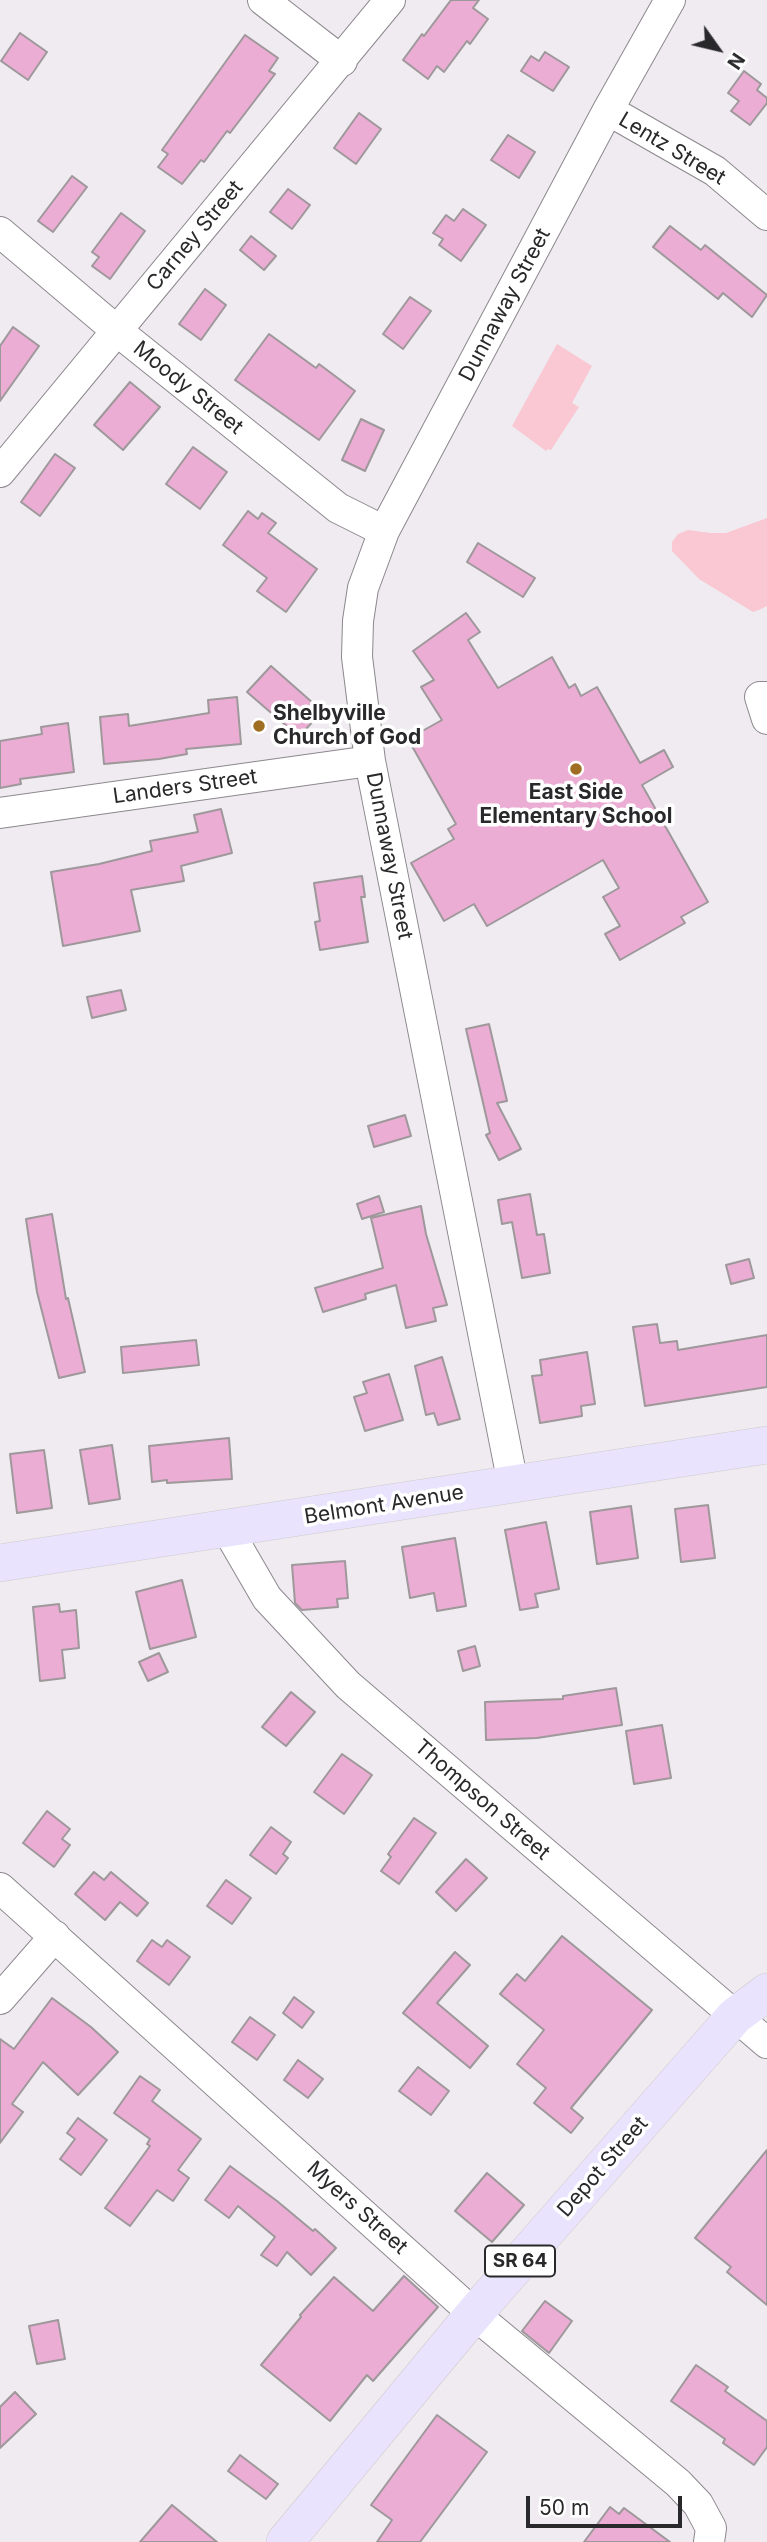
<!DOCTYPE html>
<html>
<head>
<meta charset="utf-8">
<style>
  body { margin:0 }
  #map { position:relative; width:767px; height:2542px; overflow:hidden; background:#efebf1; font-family:Inter,sans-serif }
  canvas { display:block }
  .north { position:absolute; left:683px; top:14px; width:70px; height:70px; -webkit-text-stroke:5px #fff; paint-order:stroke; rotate:124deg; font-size:19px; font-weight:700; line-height:28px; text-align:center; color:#29282a }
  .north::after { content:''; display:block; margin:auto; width:24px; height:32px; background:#29282a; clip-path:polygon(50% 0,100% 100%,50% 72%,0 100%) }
  .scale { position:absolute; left:526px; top:2496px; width:156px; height:32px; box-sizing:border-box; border:4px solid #29282a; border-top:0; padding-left:9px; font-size:21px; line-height:24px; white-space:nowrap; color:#29282a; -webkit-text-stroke:5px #fff; paint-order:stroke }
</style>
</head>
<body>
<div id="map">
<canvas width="767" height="2542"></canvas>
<div class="north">N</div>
<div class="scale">50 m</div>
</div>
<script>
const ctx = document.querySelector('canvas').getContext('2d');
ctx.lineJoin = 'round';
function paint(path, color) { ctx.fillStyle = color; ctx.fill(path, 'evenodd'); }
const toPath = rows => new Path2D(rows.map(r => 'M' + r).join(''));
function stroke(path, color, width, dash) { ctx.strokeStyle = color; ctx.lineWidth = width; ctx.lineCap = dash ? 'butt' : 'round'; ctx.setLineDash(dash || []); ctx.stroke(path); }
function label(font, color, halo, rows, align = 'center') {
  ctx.font = font + ' Inter,sans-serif'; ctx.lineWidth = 7; ctx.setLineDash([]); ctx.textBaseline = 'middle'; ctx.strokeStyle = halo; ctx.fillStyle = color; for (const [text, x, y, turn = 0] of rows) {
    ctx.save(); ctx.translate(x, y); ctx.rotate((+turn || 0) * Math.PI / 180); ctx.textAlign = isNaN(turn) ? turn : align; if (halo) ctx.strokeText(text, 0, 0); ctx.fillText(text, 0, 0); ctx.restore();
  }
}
paint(toPath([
  [557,344,592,366,572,403,579,407,551,450,548,449,546,451,512,426],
  [767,518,767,606,759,610,753,612,699,579,672,551,672,542,678,534,688,530,711,533,726,533]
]), '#f9c8d2');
const building = toPath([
  [451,0,479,0,473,8,488,19,470,44,467,41,444,72,437,66,428,79,403,60,422,34,424,36,451,0],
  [20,33,47,52,28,80,1,61,20,33],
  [245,35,278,58,269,71,275,74,230,133,227,131,204,162,201,160,182,184,158,167,168,154,162,150,245,35],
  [545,52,569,67,553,91,521,71,531,56,539,61,545,52],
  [744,71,761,84,757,90,767,98,767,103,750,125,731,111,739,101,728,93,744,71],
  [359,113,381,129,356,164,334,148,359,113],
  [508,135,535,152,519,178,491,160,508,135],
  [72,176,87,187,53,232,38,221,72,176],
  [288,189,310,205,292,229,270,212,288,189],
  [463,209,486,225,461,261,439,245,443,239,433,233,446,215,454,221,463,209],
  [121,213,145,231,110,279,92,266,99,257,92,252,121,213],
  [670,226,701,250,705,245,767,295,752,317,723,293,718,299,653,247,670,226],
  [251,236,276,256,264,270,240,250,251,236],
  [205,289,226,305,201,340,179,324,205,289],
  [410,297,431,311,403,349,383,334,410,297],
  [13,327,39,346,0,401,0,346,13,327],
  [269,334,316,368,319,364,355,391,319,440,235,380,269,334],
  [130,382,160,407,123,450,94,425,130,382],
  [361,419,384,430,365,471,342,460,361,419],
  [193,447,227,472,200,509,166,484,193,447],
  [55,454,75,468,40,516,21,502,55,454],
  [248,511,258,519,262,513,276,523,268,533,317,569,286,612,257,591,267,578,223,545,248,511],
  [478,543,535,578,523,597,467,562,478,543],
  [466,613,480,632,468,640,498,688,552,657,569,688,575,684,581,696,597,687,640,763,664,750,673,767,642,785,708,902,681,917,685,923,620,960,605,934,620,926,603,897,619,888,603,860,487,926,474,904,444,921,411,863,454,839,448,829,456,824,408,739,442,720,421,687,434,680,413,651,466,613],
  [271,666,322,711,299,737,247,692,271,666],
  [237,697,241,744,186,749,187,754,159,759,104,764,100,717,128,714,129,726,209,713,208,700,237,697],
  [68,723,74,772,20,779,21,784,0,788,0,741,42,734,41,727,68,723],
  [221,809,232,853,181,866,184,881,131,890,140,931,63,946,51,872,99,864,152,851,150,841,198,832,194,815,221,809],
  [362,876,365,897,361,897,368,942,320,950,315,922,320,921,314,883,362,876],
  [121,990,126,1010,92,1018,87,997,121,990],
  [489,1024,507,1101,497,1103,521,1149,499,1160,486,1135,490,1133,466,1029,489,1024],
  [405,1115,411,1136,374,1147,368,1126,405,1115],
  [530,1194,537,1235,544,1234,550,1273,522,1278,512,1222,502,1224,498,1200,530,1194],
  [379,1196,384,1212,362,1219,357,1204,379,1196],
  [421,1206,426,1234,447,1305,433,1308,436,1321,406,1328,396,1285,365,1294,366,1299,323,1312,315,1288,383,1268,371,1218,421,1206],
  [52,1214,66,1299,68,1298,85,1372,59,1378,37,1292,26,1219,52,1214],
  [749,1259,754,1278,731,1284,726,1265,749,1259],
  [657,1324,660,1343,677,1341,678,1350,767,1335,767,1387,645,1406,633,1327,657,1324],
  [196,1340,199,1365,123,1373,121,1347,196,1340],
  [587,1352,595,1404,581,1406,582,1416,540,1423,532,1376,542,1375,540,1360,587,1352],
  [442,1357,460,1419,438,1425,434,1413,426,1415,415,1366,442,1357],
  [389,1374,403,1420,365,1431,354,1397,367,1393,363,1382,389,1374],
  [229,1438,232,1479,167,1483,167,1480,152,1482,149,1446,229,1438],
  [112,1445,120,1499,89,1504,80,1450,112,1445],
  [44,1450,52,1508,17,1513,10,1454,44,1450],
  [708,1505,715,1558,681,1562,675,1509,708,1505],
  [631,1506,638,1558,597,1564,590,1512,631,1506],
  [546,1522,559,1589,535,1594,538,1607,520,1610,505,1530,546,1522],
  [455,1538,466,1606,437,1611,434,1593,410,1598,402,1547,455,1538],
  [345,1561,348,1598,337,1599,338,1607,302,1610,295,1603,292,1565,345,1561],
  [182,1580,196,1637,150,1649,136,1592,182,1580],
  [59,1604,60,1612,76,1610,79,1648,62,1650,65,1678,40,1681,33,1607,59,1604],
  [475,1646,480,1666,463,1671,458,1651,475,1646],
  [159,1653,168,1672,148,1681,139,1662,159,1653],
  [616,1688,622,1725,537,1738,486,1740,485,1702,563,1699,563,1696,616,1688],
  [291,1692,315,1712,286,1746,262,1727,291,1692],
  [662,1725,671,1778,634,1784,626,1731,662,1725],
  [342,1754,372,1775,344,1814,314,1792,342,1754],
  [47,1811,70,1829,62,1839,70,1845,54,1867,23,1843,47,1811],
  [414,1818,436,1833,399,1884,381,1871,391,1857,388,1854,414,1818],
  [271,1827,291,1842,283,1854,288,1858,276,1874,250,1855,271,1827],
  [466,1859,487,1878,456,1911,436,1892,466,1859],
  [94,1872,104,1880,111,1872,148,1903,137,1916,120,1902,105,1920,75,1894,94,1872],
  [226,1880,251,1898,232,1924,207,1906,226,1880],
  [562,1936,652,2010,571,2108,583,2118,571,2133,534,2103,546,2088,517,2064,544,2030,500,1994,517,1974,525,1981,562,1936],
  [152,1940,162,1947,167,1940,190,1957,169,1985,137,1961,152,1940],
  [455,1952,470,1965,437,2003,488,2046,470,2068,403,2013,455,1952],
  [294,1997,314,2012,302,2028,283,2013,294,1997],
  [52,1998,91,2027,118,2052,78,2095,43,2062,12,2104,23,2112,0,2143,0,2039,14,2049,52,1998],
  [250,2017,275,2035,257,2060,232,2042,250,2017],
  [298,2060,323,2079,308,2098,284,2080,298,2060],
  [418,2067,449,2091,431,2115,399,2091,418,2067],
  [140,2076,160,2090,152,2101,201,2139,178,2170,189,2178,173,2201,157,2190,130,2226,105,2208,150,2146,147,2144,150,2139,114,2113,140,2076],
  [78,2118,107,2140,81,2175,60,2159,75,2139,67,2133,78,2118],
  [767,2150,767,2305,727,2272,731,2267,695,2238,767,2150],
  [230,2166,277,2201,313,2231,315,2229,336,2248,311,2275,287,2252,277,2266,261,2255,275,2237,238,2206,229,2218,205,2200,230,2166],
  [487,2173,524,2205,492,2242,455,2211,487,2173],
  [404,2276,438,2307,373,2381,367,2375,330,2421,261,2365,301,2317,300,2315,334,2277,373,2311,404,2276],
  [545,2301,572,2321,549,2353,522,2331,545,2301],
  [58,2320,65,2359,37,2364,29,2326,58,2320],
  [696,2365,728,2387,725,2391,767,2421,767,2447,754,2465,723,2443,725,2439,671,2401,696,2365],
  [15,2392,36,2414,0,2448,0,2407,15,2392],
  [437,2415,487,2452,420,2542,377,2542,392,2520,371,2505,437,2415],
  [240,2455,278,2484,266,2499,228,2471,240,2455],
  [172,2505,217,2542,140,2542,172,2505],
  [610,2507,619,2514,624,2508,670,2542,584,2542,610,2507]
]);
paint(building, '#ebadd3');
stroke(building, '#9e989b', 2);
const minor = toPath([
  [263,0,342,61],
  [608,110,715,171,767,215],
  [0,232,116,330,338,508,384,531],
  [0,472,390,0],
  [767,697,760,697,767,719],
  [0,813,370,761],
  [513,1484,370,761,357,657,358,621,363,588,384,531,608,110,670,0],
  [227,1529,267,1598,348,1685,767,2043],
  [0,1888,474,2314,678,2483,698,2504,711,2528,709,2542],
  [0,1999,55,1936]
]);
const major = toPath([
  [0,1563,767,1445],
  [285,2542,474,2314,735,2016,767,1992]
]);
stroke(minor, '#8c888d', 32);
stroke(major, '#cccbcc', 38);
stroke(minor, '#fff', 30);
stroke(major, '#e9e3fd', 37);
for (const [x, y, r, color] of [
  [259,726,7,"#9f6e23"],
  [576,769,7,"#9f6e23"]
]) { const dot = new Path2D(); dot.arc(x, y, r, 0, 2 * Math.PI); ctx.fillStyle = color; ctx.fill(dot); stroke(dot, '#fff', 2.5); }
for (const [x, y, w] of [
  [520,2261,70]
]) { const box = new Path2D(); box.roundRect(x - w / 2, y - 15.5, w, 31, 5); ctx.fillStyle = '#fff'; ctx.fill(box); stroke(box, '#29282a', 2); }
label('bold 19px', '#29282a', null, [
  ["SR 64",520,2261]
]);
label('21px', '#29282a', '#fff', [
  ["Lentz Street",672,149,31],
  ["Carney Street",195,236,-50],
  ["Dunnaway Street",505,305,-62],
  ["Moody Street",188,388,39],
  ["Landers Street",185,787,-8],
  ["Dunnaway Street",389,856,79],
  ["Belmont Avenue",384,1505,-9],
  ["Thompson Street",482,1800,41],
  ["Depot Street",603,2167,-49],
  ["Myers Street",357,2208,42]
]);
label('bold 21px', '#29282a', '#fff', [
  ["Shelbyville",273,714],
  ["Church of God",273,738],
  ["East Side",576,793,"center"],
  ["Elementary School",576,817,"center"]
], 'left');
</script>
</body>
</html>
